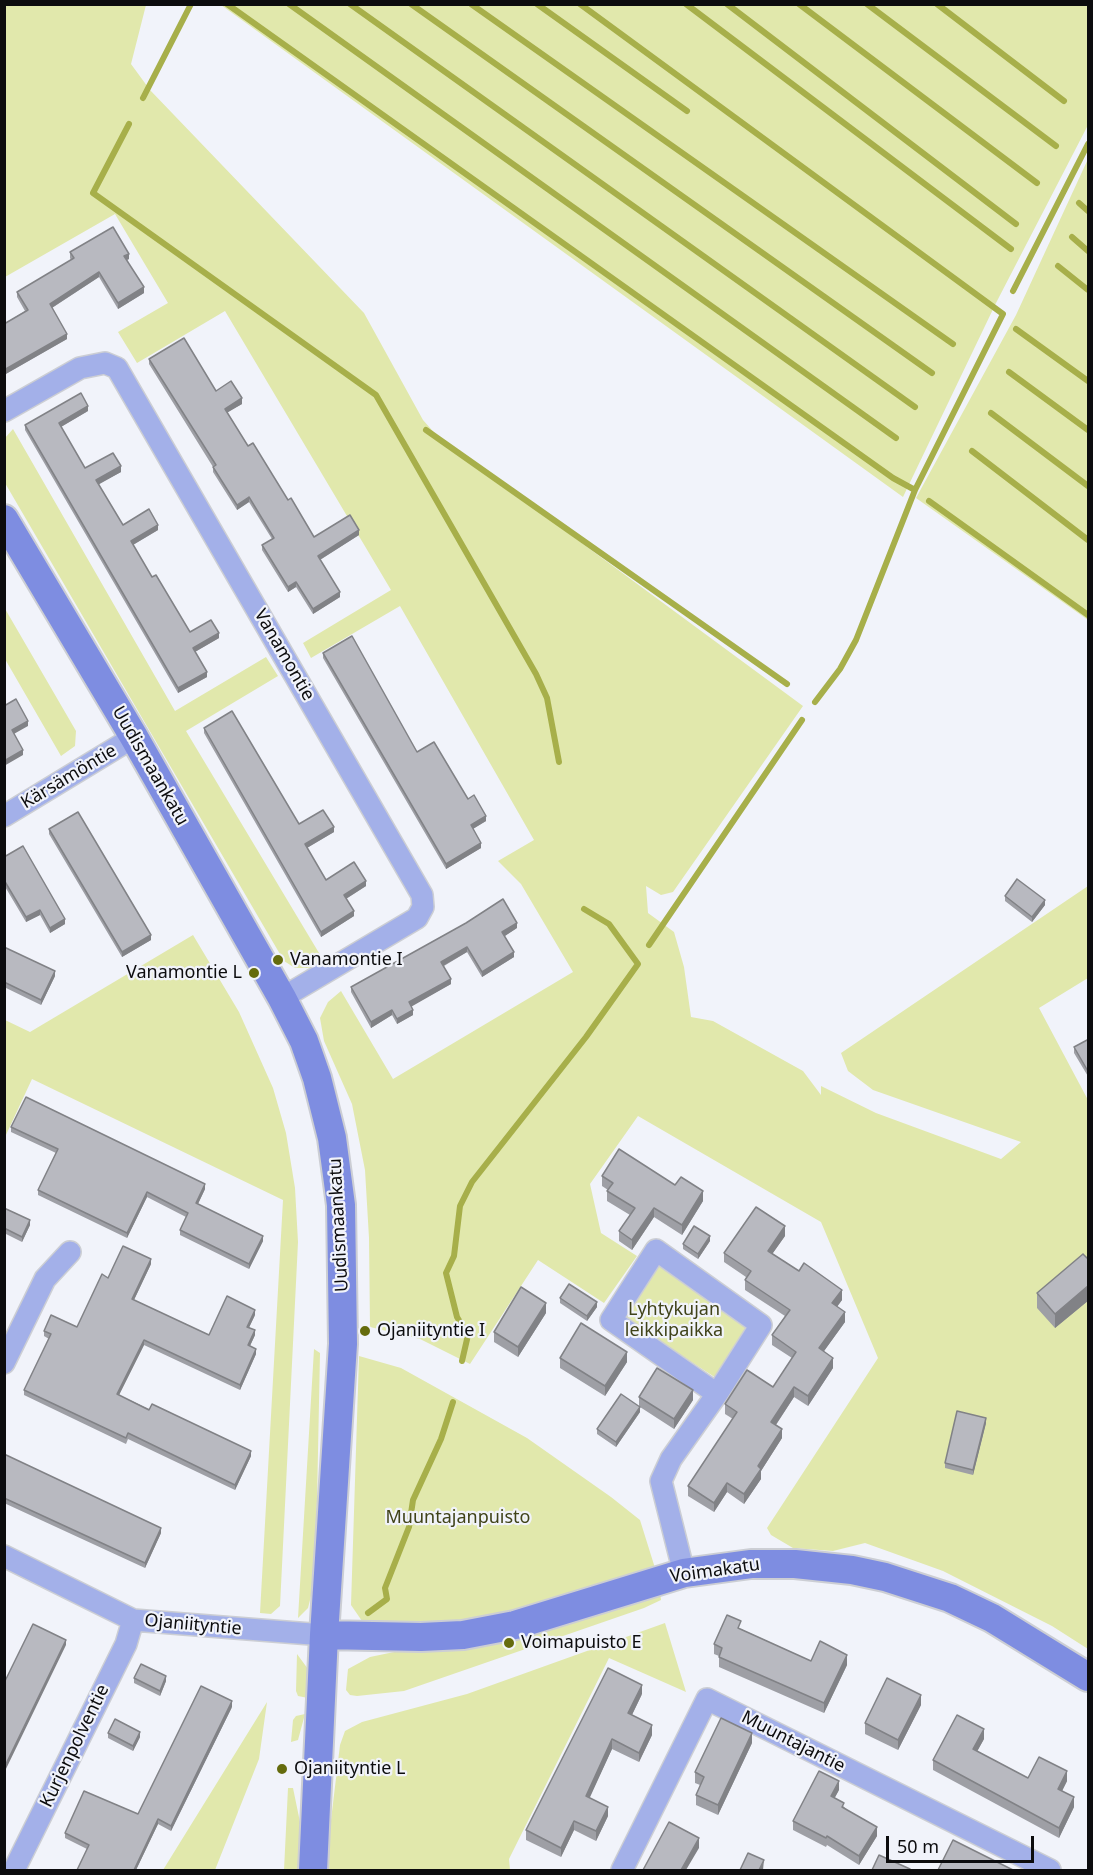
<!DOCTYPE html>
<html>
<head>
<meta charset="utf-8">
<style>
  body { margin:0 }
  #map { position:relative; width:1093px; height:1875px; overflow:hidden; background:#f1f3fa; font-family:"Noto Sans",sans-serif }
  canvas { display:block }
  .frame { position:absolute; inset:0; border:6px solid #0c0c0e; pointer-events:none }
  .scale { position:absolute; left:886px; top:1836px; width:148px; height:27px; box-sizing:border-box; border:3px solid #0c0c0e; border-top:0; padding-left:8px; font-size:18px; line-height:21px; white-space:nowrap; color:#0c0c0e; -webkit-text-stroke:4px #f1f3fa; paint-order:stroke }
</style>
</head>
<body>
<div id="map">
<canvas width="1093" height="1875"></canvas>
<div class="frame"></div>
<div class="scale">50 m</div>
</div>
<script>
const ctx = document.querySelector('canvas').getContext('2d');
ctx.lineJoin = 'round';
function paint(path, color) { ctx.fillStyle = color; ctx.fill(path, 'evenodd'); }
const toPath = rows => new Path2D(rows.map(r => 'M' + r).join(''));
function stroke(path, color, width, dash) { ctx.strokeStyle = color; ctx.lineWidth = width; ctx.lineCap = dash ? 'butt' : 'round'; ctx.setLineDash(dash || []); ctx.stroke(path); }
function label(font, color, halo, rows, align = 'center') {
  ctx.font = font + ' "Noto Sans",sans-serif'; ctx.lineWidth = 4.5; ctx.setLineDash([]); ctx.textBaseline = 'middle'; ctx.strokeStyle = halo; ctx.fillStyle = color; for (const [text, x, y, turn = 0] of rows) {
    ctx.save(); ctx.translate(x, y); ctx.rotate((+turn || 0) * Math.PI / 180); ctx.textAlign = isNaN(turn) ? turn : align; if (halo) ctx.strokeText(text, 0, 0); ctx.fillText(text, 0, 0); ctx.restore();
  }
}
paint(toPath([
  [5,5,146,5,131,64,150,90,364,313,423,420,439,438,803,706,673,892,661,895,646,886,648,913,674,932,684,967,691,1017,713,1021,803,1071,821,1095,821,1086,876,1113,1001,1159,1021,1142,873,1090,848,1071,841,1053,1088,886,1088,978,1039,1008,1088,1100,1088,1649,1052,1626,943,1571,865,1543,833,1551,793,1548,771,1535,767,1528,878,1358,821,1222,638,1116,590,1184,601,1233,637,1256,604,1303,538,1260,470,1364,420,1339,370,1327,369,1238,365,1170,352,1104,324,1041,320,1018,328,1002,341,991,393,1079,573,972,521,884,498,861,534,840,400,606,311,658,303,643,391,590,225,311,137,363,118,332,168,303,115,214,5,277],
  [221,5,1088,5,1088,125,996,303,903,497],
  [1088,159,1088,620,916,498,1016,315],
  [13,429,175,711,266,657,278,676,186,731,325,963,314,968,295,968,284,961,5,483,5,438],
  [4,607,76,731,75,746,61,756,5,659],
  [193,935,239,1012,273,1088,286,1133,295,1188,298,1242,280,1606,271,1614,260,1613,283,1200,32,1079,5,1137,5,1020,30,1032],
  [658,1265,749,1325,716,1378,624,1318],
  [314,1349,320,1353,317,1501,312,1592,308,1608,298,1618],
  [359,1356,401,1368,527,1438,611,1497,640,1520,655,1568,527,1610,470,1621,383,1626,362,1621,351,1605],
  [660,1592,661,1600,644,1608,404,1691,357,1696,350,1695,346,1690,348,1669,370,1657,394,1652,449,1649,499,1643],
  [665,1623,686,1692,609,1658,509,1859,510,1870,325,1870,340,1745,345,1731,362,1722,467,1694],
  [297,1654,308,1669,308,1698,298,1696,296,1691],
  [267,1702,259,1759,215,1870,163,1870],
  [305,1714,298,1740,291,1742,293,1720,296,1716],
  [288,1788,293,1788,300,1822,298,1870,284,1870]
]), '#e1e8ac');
stroke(toPath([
  [227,4,893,478,915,490],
  [289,4,896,438],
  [350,4,915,407],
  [411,4,932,373],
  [471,4,953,344],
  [537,4,687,111],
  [580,4,1003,314,915,490,856,640,840,669,815,702],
  [686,4,1011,249],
  [727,4,1016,224],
  [799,4,1037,183],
  [867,4,1056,146],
  [937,4,1064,101],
  [143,98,191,4],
  [129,124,93,193,376,395,536,674,547,698,559,762],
  [1079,203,1088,211],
  [1072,237,1088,251],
  [1058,266,1088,290],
  [1013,291,1088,144],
  [1016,329,1088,381],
  [1009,372,1088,430],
  [991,413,1088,486],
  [426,430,787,684],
  [972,451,1088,540],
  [929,501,1088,615],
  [649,945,802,720],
  [462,1361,468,1335,457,1317,446,1273,454,1256,460,1206,472,1182,586,1037,638,964,609,924,584,909],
  [368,1613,387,1599,385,1588,409,1527,413,1500,441,1439,453,1402]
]), '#a7af4a', 6);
const street = toPath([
  [4,411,80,368,105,363,117,368,422,895,423,907,417,918,282,998],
  [4,816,134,737],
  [4,1363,45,1279,70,1252],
  [4,1556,133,1620,324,1635],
  [684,1573,661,1481,671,1459,717,1394,761,1325,656,1250,611,1320,717,1394],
  [14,1870,126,1644,133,1620],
  [622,1870,707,1699,1050,1870]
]);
const secondary = toPath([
  [4,519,134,737,282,998,304,1041,317,1078,332,1138,341,1205,343,1344,324,1635,313,1870],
  [324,1635,421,1637,463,1635,515,1625,684,1573,751,1564,795,1564,852,1570,885,1577,950,1598,992,1618,1088,1677]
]);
stroke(street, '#ccced4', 24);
stroke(secondary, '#ccced4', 32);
stroke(street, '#a3b0e9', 21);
stroke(secondary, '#7e8de1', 28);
paint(toPath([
  [70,252,129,259,127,260,144,293,118,309,99,277,52,308,67,339,4,375,4,324,25,311,17,297,17,292,71,260,70,258],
  [149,359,242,404,227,412,248,446,314,537,359,535,320,560,340,597,313,614,296,587,288,592,262,550,262,545,272,539,249,502,237,510,213,472,213,467,149,364],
  [88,411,61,427,85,468,121,472,98,484,123,525,158,530,133,545,152,577,190,632,219,638,195,652,207,677,178,693,25,430,25,425],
  [323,653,417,752,468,799,486,821,473,829,481,848,446,869,323,658],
  [204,728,299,824,334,832,307,848,326,880,366,886,346,899,354,916,321,937,204,733],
  [49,829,151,940,122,957,49,834],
  [4,857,65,924,50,933,40,915,26,922,4,885],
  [1005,896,1045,905,1032,922,1005,901],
  [517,928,504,936,514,957,482,977,467,952,444,966,451,984,411,1006,413,1015,397,1024,392,1015,371,1028,351,992,351,987],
  [4,947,55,976,41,1005,4,987],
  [1089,1039,1089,1078,1074,1053,1074,1047],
  [11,1127,205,1189,198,1204,263,1241,249,1269,180,1235,180,1230,186,1217,147,1197,127,1238,38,1195,38,1190,56,1153,11,1132],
  [602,1176,675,1185,703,1201,682,1235,654,1217,632,1250,619,1241,619,1231,630,1215,607,1201,607,1191,608,1190,602,1186],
  [4,1208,30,1225,22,1242,4,1233],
  [785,1236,772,1254,842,1300,837,1307,845,1322,824,1351,833,1368,808,1406,794,1397,776,1425,782,1438,761,1471,761,1479,744,1504,727,1492,714,1512,688,1496,688,1486,733,1419,725,1414,725,1404,773,1387,792,1358,772,1345,772,1335,785,1316,745,1290,745,1280,746,1277,724,1262,724,1253],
  [710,1241,698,1259,683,1249,683,1244],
  [1089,1260,1089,1300,1055,1328,1037,1308,1037,1293],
  [151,1264,134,1300,209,1335,255,1315,249,1327,255,1335,250,1346,256,1354,240,1390,144,1345,119,1395,251,1456,235,1490,128,1439,126,1444,24,1395,24,1390,49,1339,44,1336,44,1331,77,1327,108,1278],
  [560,1298,597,1307,587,1321,560,1303],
  [546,1313,518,1357,494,1342,494,1332],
  [560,1358,627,1362,605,1396,560,1368],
  [639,1397,693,1400,674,1429,640,1407,640,1412,616,1447,597,1434,597,1429,639,1406],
  [986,1423,973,1475,945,1468,945,1463],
  [4,1454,161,1533,145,1568,4,1503],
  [741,1629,811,1661,847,1665,824,1713,719,1667,719,1656,714,1654,714,1644],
  [134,1678,166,1681,160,1696,134,1683],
  [642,1694,632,1715,652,1735,639,1762,612,1749,589,1798,608,1816,596,1841,574,1830,561,1857,526,1840,526,1830],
  [921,1705,898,1750,865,1734,865,1723],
  [232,1707,171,1831,158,1824,136,1870,77,1870,87,1849,65,1838,65,1833,138,1814],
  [108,1733,140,1737,133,1751,108,1738],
  [984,1739,977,1751,1028,1778,1067,1781,1062,1791,1074,1807,1059,1838,933,1770,933,1760],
  [752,1743,718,1815,696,1805,696,1795,700,1785,695,1783,695,1772],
  [839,1790,834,1798,877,1836,859,1865,827,1845,826,1847,793,1830,793,1821]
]), '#9e9fa5');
paint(toPath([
  [129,254,129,259,124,261,124,256],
  [99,272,99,277,50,309,50,304],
  [144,287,144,293,118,309,118,303],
  [67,334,67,339,4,375,4,370],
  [242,398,242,404,225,414,225,409],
  [88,406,88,411,59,428,59,423],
  [121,466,121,472,96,486,96,480],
  [249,497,249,502,237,510,237,505],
  [158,525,158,530,131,546,131,541],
  [359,530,359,535,318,561,318,556],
  [296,582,296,587,288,592,288,587],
  [340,592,340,597,313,614,313,609],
  [219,633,219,638,193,653,193,648],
  [207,672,207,677,178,693,178,688],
  [28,721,28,726,12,735,12,730],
  [23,750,23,755,4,766,4,761],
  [486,816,486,821,471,830,471,825],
  [334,827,334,832,305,849,305,844],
  [481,843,481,848,446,869,446,864],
  [366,881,366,886,344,900,344,895],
  [1045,900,1045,905,1032,922,1032,917],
  [40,910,40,915,26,922,26,917],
  [354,911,354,916,321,937,321,932],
  [65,919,65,924,50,933,50,928],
  [517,923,517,928,502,938,502,932],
  [151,935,151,940,122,957,122,952],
  [467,947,467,952,441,967,441,962],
  [514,952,514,957,482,977,482,972],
  [55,971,55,976,41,1005,41,1000],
  [451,979,451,984,409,1008,409,1002],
  [392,1010,392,1015,371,1028,371,1022],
  [413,1010,413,1015,397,1024,397,1019],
  [205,1184,205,1189,196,1208,196,1203],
  [703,1191,703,1201,682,1235,682,1225],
  [147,1192,147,1197,127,1238,127,1233],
  [654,1208,654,1217,632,1250,632,1240],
  [30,1220,30,1225,22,1242,22,1237],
  [785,1226,785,1236,768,1260,768,1251],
  [263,1236,263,1241,249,1269,249,1264],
  [710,1236,710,1241,698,1259,698,1254],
  [151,1259,151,1264,132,1304,132,1299],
  [1089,1285,1089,1300,1055,1328,1055,1314],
  [842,1290,842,1300,832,1313,832,1303],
  [597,1302,597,1307,587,1321,587,1316],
  [546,1303,546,1313,518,1357,518,1347],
  [255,1310,255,1315,247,1332,247,1327],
  [845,1312,845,1322,819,1358,819,1348],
  [255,1330,255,1335,248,1350,248,1345],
  [144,1340,144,1345,117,1399,117,1394],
  [256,1349,256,1354,240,1390,240,1385],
  [627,1352,627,1362,605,1396,605,1386],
  [833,1358,833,1368,808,1406,808,1396],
  [794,1387,794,1397,771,1432,771,1422],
  [693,1390,693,1400,674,1429,674,1419],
  [640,1407,640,1412,616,1447,616,1442],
  [986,1418,986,1423,973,1475,973,1470],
  [782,1429,782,1438,761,1471,761,1479,744,1504,744,1494,758,1466],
  [251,1451,251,1456,235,1490,235,1485],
  [727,1483,727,1492,714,1512,714,1503],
  [161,1528,161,1533,145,1568,145,1563],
  [66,1640,66,1645,4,1773,4,1768],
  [847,1655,847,1665,824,1713,824,1703],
  [166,1676,166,1681,160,1696,160,1691],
  [642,1685,642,1694,628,1723,628,1713],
  [921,1695,921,1705,898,1750,898,1740],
  [232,1701,232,1707,171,1831,171,1826],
  [652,1725,652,1735,639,1762,639,1753],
  [984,1729,984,1739,973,1759,973,1749],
  [140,1732,140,1737,133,1751,133,1746],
  [752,1733,752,1743,718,1815,718,1805],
  [612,1739,612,1749,586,1806,586,1796],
  [1067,1771,1067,1781,1058,1799,1058,1789],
  [839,1781,839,1790,831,1805,831,1796],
  [1074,1797,1074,1807,1059,1838,1059,1828],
  [608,1807,608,1816,596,1841,596,1831],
  [158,1819,158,1824,136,1870,134,1870],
  [574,1821,574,1830,561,1857,561,1848],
  [877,1827,877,1836,859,1865,859,1856],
  [699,1838,699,1848,686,1870,681,1870],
  [764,1860,763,1870,759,1870]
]), '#818286');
const building = toPath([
  [113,227,129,254,124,256,144,287,118,303,99,272,50,304,67,334,4,370,4,324,28,310,17,292,74,258,70,252,113,227],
  [184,338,216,391,231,381,242,398,225,409,248,446,253,443,288,500,291,498,314,537,350,515,359,530,318,556,340,592,313,609,296,582,288,587,262,545,274,538,249,497,237,505,213,467,216,465,149,359,184,338],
  [81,393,88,406,59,423,85,468,113,453,121,466,96,480,123,525,149,509,158,525,131,541,152,577,156,575,190,632,211,620,219,633,193,648,207,672,178,688,25,425,81,393],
  [352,636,417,752,434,742,468,799,474,795,486,816,471,825,481,843,446,864,323,653,352,636],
  [16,699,28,721,12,730,23,750,4,761,4,706,16,699],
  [232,711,299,824,323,810,334,827,305,844,326,880,354,862,366,881,344,895,354,911,321,932,204,728,232,711],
  [78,812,151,935,122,952,49,829,78,812],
  [23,846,65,919,50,928,40,910,26,917,4,880,4,857,23,846],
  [1017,879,1045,900,1032,917,1005,896,1017,879],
  [503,899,517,923,502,932,514,952,482,972,467,947,441,962,451,979,409,1002,413,1010,397,1019,392,1010,371,1022,351,987,466,923,503,899],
  [4,947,55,971,41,1000,4,982,4,947],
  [1089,1039,1089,1073,1074,1047,1089,1039],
  [26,1097,205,1184,196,1203,263,1236,249,1264,180,1230,188,1213,147,1192,127,1233,38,1190,58,1149,11,1127,26,1097],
  [619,1149,675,1185,681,1177,703,1191,682,1225,654,1208,632,1240,619,1231,635,1208,607,1191,613,1183,602,1176,619,1149],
  [756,1207,785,1226,768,1251,799,1271,804,1263,842,1290,832,1303,845,1312,819,1348,833,1358,808,1396,794,1387,771,1422,782,1429,758,1466,761,1469,744,1494,727,1483,714,1503,688,1486,737,1412,725,1404,747,1370,773,1387,796,1352,772,1335,790,1310,745,1280,751,1271,724,1253,756,1207],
  [4,1208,30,1220,22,1237,4,1228,4,1208],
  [694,1226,710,1236,698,1254,683,1244,694,1226],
  [123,1246,151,1259,132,1299,209,1335,227,1296,255,1310,247,1327,255,1330,248,1345,256,1349,240,1385,144,1340,117,1394,149,1410,152,1404,251,1451,235,1485,128,1433,126,1438,24,1390,51,1334,44,1331,51,1315,77,1327,102,1274,108,1278,123,1246],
  [1083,1254,1089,1260,1089,1285,1055,1314,1037,1293,1083,1254],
  [569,1284,597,1302,587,1316,560,1298,569,1284],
  [521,1287,546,1303,518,1347,494,1332,521,1287],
  [581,1323,627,1352,605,1386,560,1358,581,1323],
  [657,1368,693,1390,674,1419,639,1397,657,1368],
  [621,1394,640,1407,616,1442,597,1429,621,1394],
  [957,1411,986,1418,973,1470,945,1463,957,1411],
  [4,1454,161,1528,145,1563,4,1498,4,1454],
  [727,1615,741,1621,738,1628,811,1661,820,1641,847,1655,824,1703,719,1657,722,1648,714,1644,727,1615],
  [33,1624,66,1640,4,1768,4,1683,33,1624],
  [141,1664,166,1676,160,1691,134,1678,141,1664],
  [608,1668,642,1685,628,1713,652,1725,639,1753,612,1739,586,1796,608,1807,596,1831,574,1821,561,1848,526,1830,608,1668],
  [887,1678,921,1695,898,1740,865,1723,887,1678],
  [201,1686,232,1701,171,1826,158,1819,134,1870,77,1870,89,1845,65,1833,84,1791,138,1814,201,1686],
  [957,1715,984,1729,973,1749,1028,1778,1039,1757,1067,1771,1058,1789,1074,1797,1059,1828,933,1760,957,1715],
  [721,1718,752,1733,718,1805,696,1795,704,1777,695,1772,721,1718],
  [115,1719,140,1732,133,1746,108,1733,115,1719],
  [819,1771,839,1781,831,1796,844,1803,842,1807,877,1827,859,1856,827,1836,826,1838,793,1821,819,1771],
  [669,1822,699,1838,681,1870,643,1870,669,1822],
  [953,1840,1013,1870,938,1870,953,1840],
  [748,1853,764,1860,759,1870,740,1870,748,1853],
  [879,1855,910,1869,910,1870,872,1870,879,1855]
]);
paint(building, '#b8b9c0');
stroke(building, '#818286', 1.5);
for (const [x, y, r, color] of [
  [278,960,6,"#656b0d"],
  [254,973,6,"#656b0d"],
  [365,1331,6,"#656b0d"],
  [509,1643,6,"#656b0d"],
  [282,1769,6,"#656b0d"]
]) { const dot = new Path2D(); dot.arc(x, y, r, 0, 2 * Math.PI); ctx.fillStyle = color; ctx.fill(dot); stroke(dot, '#f1f3fa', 2); }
label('18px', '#0c0c0e', '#f1f3fa', [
  ["Vanamontie",284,655,60],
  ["Uudismaankatu",150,766,60],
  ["Kärsämöntie",69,777,-31],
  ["Uudismaankatu",339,1225,-93],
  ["Voimakatu",715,1571,-8],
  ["Ojaniityntie",193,1625,5],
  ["Muuntajantie",793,1742,27],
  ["Kurjenpolventie",75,1746,-64]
]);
label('18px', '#0c0c0e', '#f1f3fa', [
  ["Vanamontie I",290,960],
  ["Vanamontie L",242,973,"right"],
  ["Ojaniityntie I",377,1331],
  ["Voimapuisto E",521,1643],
  ["Ojaniityntie L",294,1769]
], 'left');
label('18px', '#404319', '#f1f3fa', [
  ["Lyhtykujan",674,1310],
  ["leikkipaikka",674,1331],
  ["Muuntajanpuisto",458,1518]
]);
</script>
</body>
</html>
